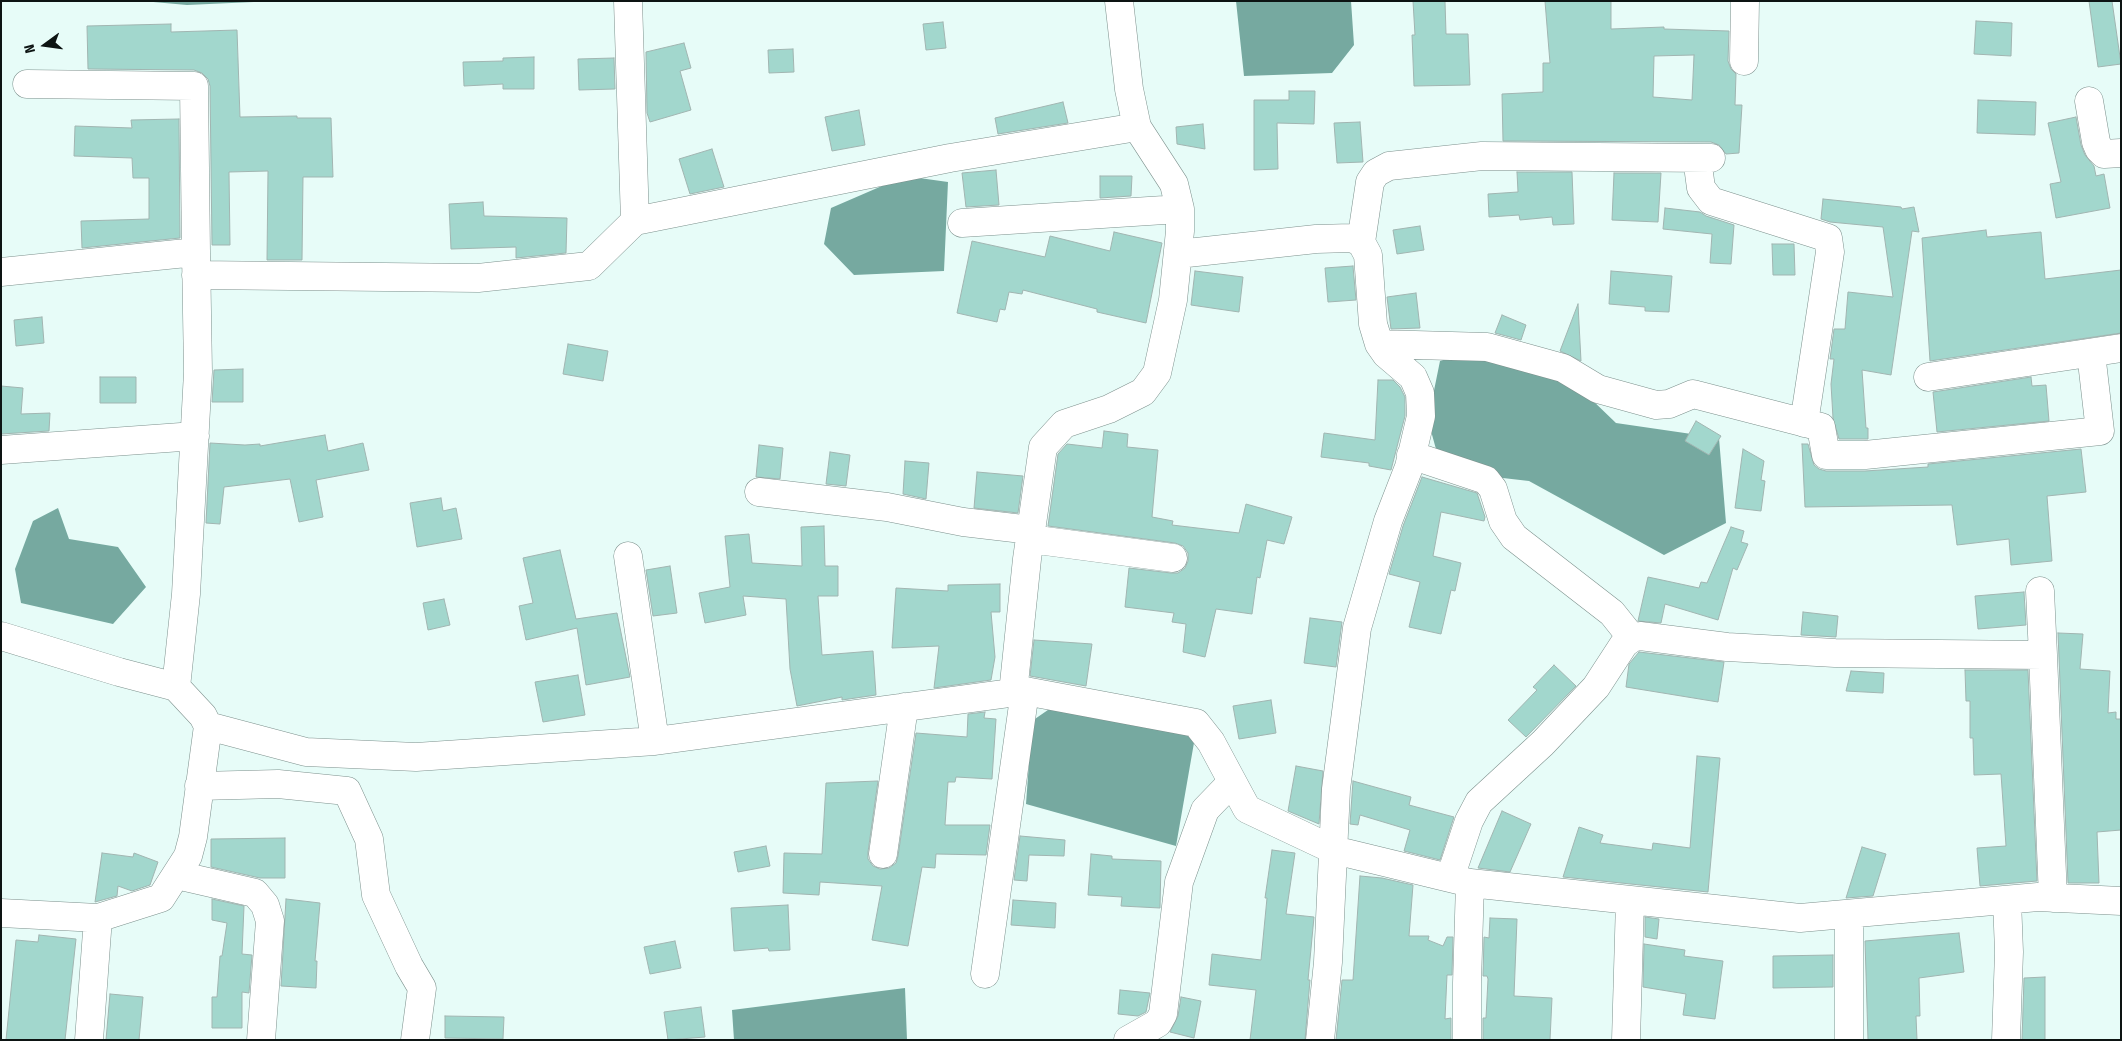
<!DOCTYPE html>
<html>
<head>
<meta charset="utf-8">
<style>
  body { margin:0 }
  #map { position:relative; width:2122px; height:1041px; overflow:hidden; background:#e7fcf8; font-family:"Fira Sans Condensed",sans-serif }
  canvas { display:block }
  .frame { position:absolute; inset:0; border:2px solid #0d1413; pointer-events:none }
  .north { position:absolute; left:20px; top:20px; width:50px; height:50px; -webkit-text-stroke:4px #e7fcf8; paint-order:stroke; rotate:256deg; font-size:14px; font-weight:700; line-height:20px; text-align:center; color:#0d1413 }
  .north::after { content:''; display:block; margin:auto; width:18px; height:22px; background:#0d1413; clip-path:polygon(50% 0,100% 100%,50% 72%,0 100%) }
</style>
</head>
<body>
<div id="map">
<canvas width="2122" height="1041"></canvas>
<div class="frame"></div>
<div class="north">N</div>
</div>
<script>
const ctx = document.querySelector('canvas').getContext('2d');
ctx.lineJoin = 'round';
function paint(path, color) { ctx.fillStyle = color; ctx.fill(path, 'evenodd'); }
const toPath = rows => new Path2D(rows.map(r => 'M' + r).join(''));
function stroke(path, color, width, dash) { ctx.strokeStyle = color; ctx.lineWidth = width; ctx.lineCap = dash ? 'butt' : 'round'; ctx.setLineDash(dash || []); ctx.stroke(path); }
paint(toPath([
  [142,1,276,1,187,5],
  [1236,1,1351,1,1354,45,1332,73,1244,76],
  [905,176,948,182,944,271,854,275,824,244,831,208],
  [1476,350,1563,372,1616,423,1719,438,1726,523,1664,555,1529,481,1442,471,1428,420,1440,361],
  [58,508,69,539,118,547,146,587,113,624,21,603,15,569,33,521],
  [1058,703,1195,737,1176,846,1026,804,1032,721],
  [905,988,907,1040,734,1040,732,1010]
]), '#76a9a0');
const building = toPath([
  [1413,1,1445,1,1446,34,1468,34,1470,85,1414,86,1412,35,1415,35,1413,1],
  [1545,1,1611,1,1611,29,1664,27,1664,29,1729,31,1728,61,1731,69,1736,74,1735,105,1742,105,1739,153,1726,154,1719,145,1711,142,1503,141,1502,94,1543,92,1543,63,1550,63,1545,1],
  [1694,55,1692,100,1653,97,1654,56,1694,55],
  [2089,1,2112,1,2121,64,2098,67,2089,1],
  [1976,21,2012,23,2011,56,1974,54,1976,21],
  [943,22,946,48,926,50,923,24,943,22],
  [171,24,171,32,237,30,240,117,297,116,297,118,331,118,333,177,303,177,302,260,267,260,268,171,229,172,230,245,212,245,210,86,208,79,202,73,194,70,88,69,87,26,171,24],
  [684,43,691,68,680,71,691,110,650,122,647,113,646,52,684,43],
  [793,49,794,72,769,73,768,50,793,49],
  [534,57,534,89,503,89,503,84,464,86,463,62,503,61,503,58,534,57],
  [614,58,615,89,579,90,578,59,614,58],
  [1289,91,1315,91,1314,124,1277,123,1278,169,1254,170,1254,100,1289,100,1289,91],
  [1978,100,2036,102,2035,135,1977,133,1978,100],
  [1063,102,1068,123,998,134,995,118,1063,102],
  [859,110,865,145,832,151,825,117,859,110],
  [2076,117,2081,145,2085,155,2094,166,2096,176,2104,174,2110,208,2056,218,2050,184,2061,182,2048,123,2076,117],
  [179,119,180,238,82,248,81,221,149,219,149,178,133,178,132,158,74,156,75,126,132,128,131,120,179,119],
  [1360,122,1363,162,1337,163,1334,123,1360,122],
  [1203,124,1205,149,1177,144,1176,127,1203,124],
  [712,149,724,187,690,194,679,159,712,149],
  [996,170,999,205,966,207,962,173,996,170],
  [1517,172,1572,172,1574,224,1553,225,1552,217,1520,220,1519,215,1489,217,1488,194,1518,192,1517,172],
  [1614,173,1661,173,1658,222,1612,220,1614,173],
  [1100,176,1132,176,1131,196,1100,198,1100,176],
  [1823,199,1901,207,1902,209,1914,207,1919,232,1912,231,1891,375,1862,370,1866,428,1868,428,1868,439,1839,439,1833,418,1831,384,1834,359,1830,359,1834,329,1845,329,1848,292,1893,297,1883,227,1830,222,1821,219,1823,199],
  [483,202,484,216,567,218,566,253,516,258,516,247,451,249,449,204,483,202],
  [1665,208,1700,212,1706,216,1734,225,1731,264,1710,263,1712,234,1663,229,1665,208],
  [1420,226,1424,250,1397,254,1393,230,1420,226],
  [1986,230,1987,237,2041,232,2045,279,2121,270,2121,333,1930,361,1922,238,1986,230],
  [1114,232,1162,243,1146,323,1097,312,1097,309,1023,290,1022,294,1009,292,1005,310,1000,309,997,322,957,313,972,241,1045,257,1050,236,1110,251,1114,232],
  [1772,244,1794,244,1795,275,1773,275,1772,244],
  [1353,266,1356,300,1328,302,1325,268,1353,266],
  [1195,271,1243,277,1239,312,1191,305,1195,271],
  [1611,271,1672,276,1669,312,1645,311,1645,307,1609,304,1611,271],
  [1416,293,1420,328,1391,329,1387,297,1416,293],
  [1578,304,1581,361,1560,351,1578,304],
  [1502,315,1526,325,1521,340,1495,333,1502,315],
  [42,317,44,343,16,346,14,320,42,317],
  [568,344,608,351,603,381,563,374,568,344],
  [243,369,243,402,212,402,214,370,243,369],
  [100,377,136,377,136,403,100,403,100,377],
  [2031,377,2032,386,2046,385,2049,421,1937,432,1933,392,2031,377],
  [1378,380,1393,380,1400,387,1405,397,1405,416,1391,470,1369,466,1369,463,1321,457,1324,433,1375,440,1378,380],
  [1,386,23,388,21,414,50,413,49,431,1,434,1,386],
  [1696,421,1721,436,1709,455,1685,441,1696,421],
  [1104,431,1128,434,1127,447,1158,450,1152,517,1173,521,1172,525,1239,533,1246,504,1292,517,1284,544,1267,540,1260,578,1257,577,1252,614,1216,609,1205,657,1183,652,1186,624,1172,622,1174,613,1125,607,1129,568,1171,573,1178,573,1185,568,1188,561,1188,553,1183,546,1175,543,1048,526,1058,454,1067,444,1102,448,1104,431],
  [325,435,328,451,363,443,369,470,316,480,323,517,299,522,290,479,224,487,220,524,206,523,210,443,245,445,260,444,260,446,325,435],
  [1802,444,1808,444,1814,465,1819,469,1826,471,1865,471,1928,467,1928,464,2081,449,2086,492,2047,496,2052,561,2011,565,2009,539,1957,545,1952,505,1805,507,1802,444],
  [759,445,783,448,780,479,756,477,759,445],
  [1743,449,1764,461,1761,480,1765,481,1761,511,1735,508,1743,449],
  [830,452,850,455,846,486,826,484,830,452],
  [905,461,929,463,926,499,903,494,905,461],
  [977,472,1023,476,1018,513,974,508,977,472],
  [1422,477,1477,493,1485,517,1484,521,1441,512,1433,556,1461,563,1455,591,1451,590,1441,634,1409,627,1420,582,1389,574,1403,526,1422,477],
  [441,498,443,511,456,508,462,539,417,547,410,503,441,498],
  [824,526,825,566,838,566,838,596,818,596,822,655,873,651,876,695,842,700,842,697,797,706,790,669,786,599,743,596,746,615,705,623,699,593,730,587,725,536,749,534,752,563,802,566,801,527,824,526],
  [1731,527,1744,531,1741,542,1748,544,1737,570,1733,568,1718,620,1665,604,1661,623,1638,621,1648,577,1699,588,1701,582,1707,583,1731,527],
  [560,550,576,619,617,613,630,677,586,685,577,628,526,640,519,606,533,603,523,558,560,550],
  [670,566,677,613,653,616,646,570,670,566],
  [1000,584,1000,612,991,612,995,657,991,680,934,688,939,646,892,648,896,588,948,591,948,585,1000,584],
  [2024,592,2026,625,1978,629,1975,596,2024,592],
  [444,599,450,625,428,630,423,603,444,599],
  [1803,612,1838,616,1836,637,1801,635,1803,612],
  [1310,618,1342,622,1336,667,1304,663,1310,618],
  [2058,633,2083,634,2080,669,2110,671,2108,713,2116,712,2116,719,2121,719,2121,830,2097,832,2099,883,2068,883,2058,633],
  [1034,640,1092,644,1086,686,1030,676,1034,640],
  [1639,652,1724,662,1718,702,1626,687,1629,664,1639,652],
  [1554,665,1576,686,1526,737,1508,720,1537,690,1533,687,1554,665],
  [1965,670,2028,670,2037,881,1980,886,1977,848,2006,846,2001,774,1974,775,1973,738,1970,738,1970,701,1966,701,1965,670],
  [1851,671,1884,673,1883,693,1846,691,1851,671],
  [578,675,585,715,543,722,535,682,578,675],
  [1271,700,1276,733,1239,739,1233,706,1271,700],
  [985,712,984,718,996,719,992,779,956,777,955,782,948,782,945,825,990,825,986,855,936,854,935,868,922,867,908,946,872,940,882,886,820,882,819,895,783,893,784,853,822,854,826,783,878,781,868,852,868,859,873,866,880,869,889,868,896,863,898,856,916,733,967,737,968,714,985,712],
  [1697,756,1720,758,1708,892,1563,877,1579,827,1603,835,1600,843,1652,850,1653,843,1690,848,1697,756],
  [1296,766,1323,771,1319,824,1288,811,1296,766],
  [1353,781,1411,797,1409,805,1454,817,1440,860,1404,851,1410,830,1360,815,1358,825,1350,824,1353,781],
  [1502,811,1531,824,1510,872,1478,868,1502,811],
  [1020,836,1065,840,1064,856,1029,855,1027,881,1014,880,1020,836],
  [285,838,285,878,260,878,211,867,211,839,285,838],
  [766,846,770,866,738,872,734,852,766,846],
  [1862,847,1886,854,1873,896,1846,898,1862,847],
  [1272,850,1295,853,1286,914,1314,917,1308,980,1310,980,1305,1040,1250,1040,1256,990,1209,985,1212,954,1261,960,1267,898,1265,898,1272,850],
  [102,853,133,857,134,853,158,862,150,885,132,891,118,886,117,896,95,902,102,853],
  [1091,854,1112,856,1112,859,1161,861,1160,908,1121,906,1122,897,1088,895,1091,854],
  [1360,876,1382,878,1413,885,1409,936,1429,936,1428,940,1443,946,1447,937,1453,937,1452,975,1447,975,1445,1019,1451,1018,1451,1040,1336,1040,1342,980,1353,980,1360,876],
  [212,899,244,906,242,954,252,955,249,993,242,992,242,1028,212,1028,212,997,217,997,220,956,222,956,227,923,212,920,212,899],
  [286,899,320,903,315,961,317,961,316,988,281,986,286,899],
  [1013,900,1056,903,1055,928,1011,925,1013,900],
  [788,905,790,950,769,951,768,948,734,951,731,908,788,905],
  [1645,917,1659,919,1657,939,1645,937,1645,917],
  [1490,918,1517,919,1514,996,1552,998,1550,1040,1483,1040,1483,1018,1486,1018,1488,979,1487,976,1483,976,1484,937,1489,938,1490,918],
  [1959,933,1964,972,1919,978,1920,1016,1916,1016,1917,1040,1868,1040,1865,941,1959,933],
  [39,935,76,939,65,1040,6,1040,16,940,38,942,39,935],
  [675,941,681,968,650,974,644,947,675,941],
  [1644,944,1685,950,1684,956,1723,961,1715,1019,1683,1015,1686,994,1643,987,1644,944],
  [1833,955,1833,987,1773,988,1773,956,1833,955],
  [2045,977,2045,1040,2022,1040,2024,978,2045,977],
  [1120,990,1150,993,1146,1012,1138,1016,1118,1014,1120,990],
  [110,994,143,997,139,1040,106,1040,110,994],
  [1181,997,1201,1001,1194,1038,1170,1032,1178,1016,1181,997],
  [701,1007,705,1037,668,1040,664,1012,701,1007],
  [445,1016,504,1017,503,1039,445,1038,445,1016]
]);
paint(building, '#a2d7cd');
stroke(building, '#a1b5b1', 1);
const street = toPath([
  [1744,61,1745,1],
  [27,84,194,86,196,252],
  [2089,101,2096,142,2099,149,2104,154,2121,153],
  [1697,158,1701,188,1711,201,1828,238,1830,252,1804,423],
  [635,221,950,158,1137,127],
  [962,223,1180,209],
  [1361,242,1370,182,1376,173,1389,166,1482,156,1711,158],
  [1178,254,1316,239,1351,238,1361,242,1368,255,1373,324,1379,344,1386,354,1413,377,1420,393,1421,416,1409,467,1388,521,1357,628,1336,789,1328,962,1320,1040],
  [1,272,196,252,198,372,186,594,176,687],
  [196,275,478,278,589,266,635,221,628,1],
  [1379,344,1487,347,1563,368,1598,389,1656,405,1669,404,1693,394,1821,427,1826,455,1865,455,2100,431,2091,353],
  [1928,377,2121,348],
  [1,450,195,436],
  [1411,455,1486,480,1493,489,1503,521,1514,537,1612,613,1632,638],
  [759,492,887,507,963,522,1031,530],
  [1030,539,1173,558],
  [628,556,655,741],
  [2040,591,2043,655],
  [1,636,119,672,176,687,203,716,208,726,306,752,416,757,655,741,1025,691,1196,723,1211,742,1247,809,1334,850,1470,883,1800,918,2038,897,2121,901],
  [1013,693,1027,559,1043,447,1064,424,1109,409,1143,392,1157,373,1173,300,1180,231,1180,209,1174,184,1137,127,1129,89,1119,1],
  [199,786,278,784,347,791,369,839,376,895,409,966,422,988,415,1040],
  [883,854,904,707],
  [177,875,255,893,265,905,270,921,261,1040],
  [1450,878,1469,821,1479,802,1543,743,1596,687,1624,644,1632,638,1640,636,1727,647,1835,653,2043,655,2053,898],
  [1,913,98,918],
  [985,974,1025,691],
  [89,1040,98,918,161,898,188,856,193,837,208,726],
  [1128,1040,1158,1023,1163,1014,1179,882,1205,810,1232,782],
  [1467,1040,1467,983,1470,883],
  [1626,1040,1630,901],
  [1849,1040,1849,914],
  [2006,1040,2009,952,2007,900]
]);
stroke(street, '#7d918d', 29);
stroke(street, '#fff', 28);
</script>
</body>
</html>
